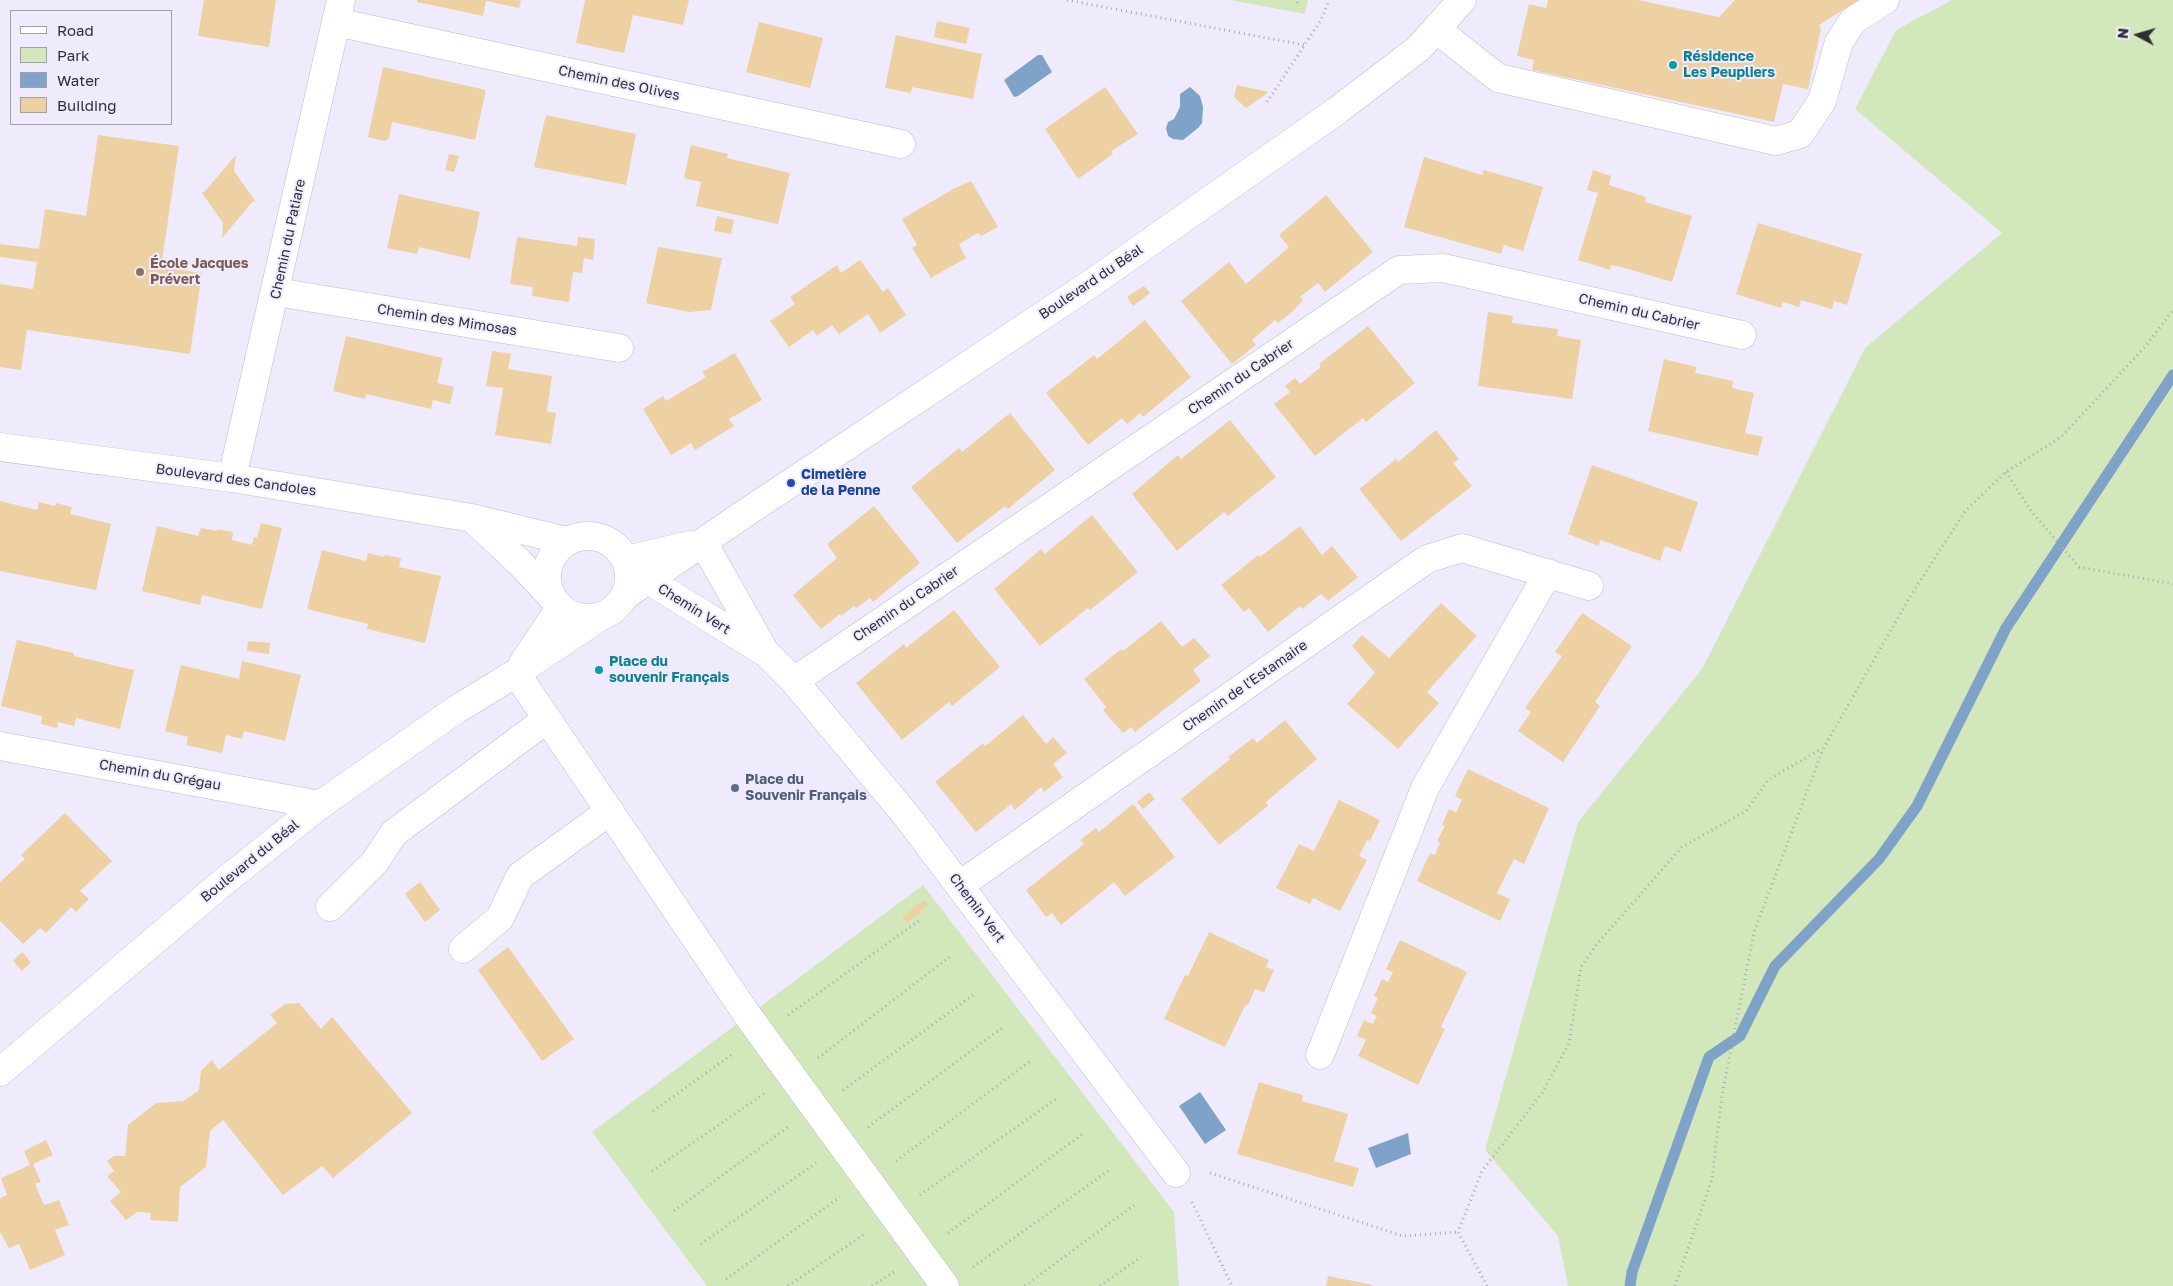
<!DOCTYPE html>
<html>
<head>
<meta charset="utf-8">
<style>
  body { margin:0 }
  #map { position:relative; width:2173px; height:1286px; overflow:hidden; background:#efebfd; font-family:"Golos Text",sans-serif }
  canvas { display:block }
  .legend { position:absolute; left:10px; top:10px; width:162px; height:115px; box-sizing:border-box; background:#efebfd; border:1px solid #a29fad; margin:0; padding:6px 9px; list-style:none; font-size:15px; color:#2f2d35 }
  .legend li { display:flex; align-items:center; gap:10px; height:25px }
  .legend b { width:25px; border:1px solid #a29fad }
  .north { position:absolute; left:2113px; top:10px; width:50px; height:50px; -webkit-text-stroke:4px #efebfd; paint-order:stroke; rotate:276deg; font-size:14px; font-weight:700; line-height:20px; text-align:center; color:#2f2d35 }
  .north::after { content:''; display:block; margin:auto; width:18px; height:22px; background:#2f2d35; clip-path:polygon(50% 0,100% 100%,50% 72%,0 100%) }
</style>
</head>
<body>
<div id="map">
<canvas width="2173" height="1286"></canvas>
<ul class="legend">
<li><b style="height:6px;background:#fff"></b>Road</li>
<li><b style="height:14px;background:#d2e8bb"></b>Park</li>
<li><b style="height:14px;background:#7fa2c8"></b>Water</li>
<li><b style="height:14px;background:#edd1a3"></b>Building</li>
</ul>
<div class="north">N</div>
</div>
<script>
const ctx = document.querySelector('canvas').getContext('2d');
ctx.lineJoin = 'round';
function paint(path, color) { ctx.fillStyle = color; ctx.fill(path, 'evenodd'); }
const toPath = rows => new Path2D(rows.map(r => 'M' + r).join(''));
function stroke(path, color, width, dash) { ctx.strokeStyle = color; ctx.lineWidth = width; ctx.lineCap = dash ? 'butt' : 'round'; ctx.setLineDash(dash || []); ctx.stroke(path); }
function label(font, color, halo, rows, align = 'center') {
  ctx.font = font + ' "Golos Text",sans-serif'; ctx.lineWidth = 4; ctx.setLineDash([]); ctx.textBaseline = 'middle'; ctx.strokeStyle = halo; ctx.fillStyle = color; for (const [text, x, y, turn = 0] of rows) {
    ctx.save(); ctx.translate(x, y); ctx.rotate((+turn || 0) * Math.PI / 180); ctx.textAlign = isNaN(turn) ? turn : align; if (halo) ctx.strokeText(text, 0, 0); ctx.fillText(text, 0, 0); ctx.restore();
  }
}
paint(toPath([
  [1230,0,1308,0,1305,14],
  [1952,0,2173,0,2173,1286,1568,1286,1558,1236,1485,1150,1578,822,1702,669,1865,348,2002,233,1855,109,1896,30],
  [923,885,1174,1212,1179,1286,707,1286,592,1132]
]), '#d2e8bb');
paint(toPath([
  [1038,55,1042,55,1052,72,1018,96,1014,97,1004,80],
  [1190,87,1200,96,1203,107,1202,123,1198,128,1183,140,1173,139,1168,136,1166,128,1168,122,1174,119,1180,107,1180,94],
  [1200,1092,1226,1130,1205,1144,1179,1106],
  [1408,1133,1411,1154,1376,1168,1368,1148]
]), '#7fa2c8');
stroke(toPath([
  [1630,1286,1632,1272,1709,1057,1740,1036,1775,966,1879,859,1917,806,2006,628,2173,375]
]), '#7fa2c8', 11);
paint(toPath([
  [204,0,276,0,269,47,198,36],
  [417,0,521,0,519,8,486,1,483,16,417,2],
  [585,0,689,0,683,25,633,15,624,53,576,43],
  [1548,0,1638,0,1719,17,1735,0,1859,0,1819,25,1821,29,1808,89,1783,84,1774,122,1532,70,1534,60,1517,56,1529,4,1546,8],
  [937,21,970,28,966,44,934,37],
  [759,22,823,38,810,88,746,72],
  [896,35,982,54,973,99,912,87,911,93,885,88],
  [383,67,486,90,475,140,392,122,389,138,385,141,368,137],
  [1237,85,1269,92,1246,108,1234,97],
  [1105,87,1138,134,1111,151,1113,154,1078,179,1045,129],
  [546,115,636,134,626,185,534,167],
  [98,135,179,146,161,267,202,273,190,354,27,330,21,370,0,367,0,284,33,289,37,262,0,257,0,244,39,249,45,209,86,216],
  [691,145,728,154,727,158,790,173,778,224,696,206,701,182,684,178],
  [449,154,459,156,454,172,445,170],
  [236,155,234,171,256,202,253,201,222,238,223,223,202,193,205,191],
  [1424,157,1482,175,1484,170,1543,187,1523,251,1504,245,1501,254,1404,227],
  [1593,170,1611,176,1609,185,1646,197,1645,202,1692,216,1672,282,1625,268,1611,265,1610,270,1578,260,1598,193,1587,190],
  [971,181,998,227,981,236,978,233,959,244,966,258,931,278,912,248,917,245,902,219,953,189],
  [399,194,480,212,470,259,419,247,417,254,387,248],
  [1326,195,1373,252,1325,292,1318,283,1300,297,1303,300,1292,312,1278,323,1275,320,1252,340,1256,345,1232,364,1181,301,1229,262,1246,284,1289,247,1279,235],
  [717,216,734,220,731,234,714,231],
  [1758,223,1862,254,1847,305,1834,301,1832,309,1801,300,1799,307,1783,302,1781,308,1736,294],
  [517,237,577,246,578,237,595,239,593,260,584,258,582,273,573,272,569,302,532,296,533,287,510,284],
  [658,247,722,258,711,310,689,312,646,303],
  [860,260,883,292,888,288,906,315,880,333,868,314,839,334,832,325,817,336,813,330,789,347,770,321,795,304,790,297,837,265,841,273],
  [1144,286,1150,293,1133,306,1127,297],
  [1488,312,1513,316,1512,323,1558,329,1557,336,1581,340,1572,399,1478,386],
  [1145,320,1191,377,1143,417,1140,413,1127,424,1122,418,1088,445,1046,393,1094,355,1097,359],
  [1368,326,1415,383,1366,422,1363,418,1315,456,1274,404,1290,392,1285,386,1295,378,1300,384,1321,367,1319,364],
  [346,336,443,358,437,383,454,387,450,404,433,400,431,409,366,394,365,399,333,391],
  [492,351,511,354,508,369,552,376,547,411,556,413,551,444,495,435,503,388,486,386],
  [735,353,762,400,729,419,734,426,695,450,691,443,671,455,643,409,663,396,666,401,706,377,702,372],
  [1664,359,1697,367,1695,373,1733,381,1732,388,1754,393,1745,433,1763,437,1758,456,1648,431],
  [1010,413,1055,470,1008,509,1005,506,957,543,911,487,959,448,962,452],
  [1230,420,1276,477,1228,516,1224,512,1177,551,1132,494,1178,455,1181,459],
  [1436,430,1459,459,1453,463,1472,486,1401,541,1359,489,1396,459,1398,462],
  [1592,465,1698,502,1681,552,1665,546,1660,561,1600,540,1599,546,1568,534],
  [0,501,37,510,39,502,55,506,56,503,72,507,70,514,111,524,96,590,0,571],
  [874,506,920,563,873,602,870,598,856,608,854,606,841,616,840,614,821,629,793,595,837,558,827,544],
  [1092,515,1138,572,1090,610,1088,608,1040,646,994,589,1041,549,1045,554],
  [261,523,282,528,262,609,202,595,200,605,142,591,157,526,198,536,201,528,217,531,217,529,233,532,232,540,252,545,254,537,257,538],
  [1300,526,1322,555,1332,546,1358,577,1328,601,1321,594,1302,609,1300,606,1268,632,1249,608,1244,612,1221,585,1258,555,1260,557],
  [322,550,366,561,368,553,384,557,385,555,401,558,399,567,441,576,425,643,367,629,368,624,307,609],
  [1441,603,1477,636,1427,692,1439,703,1398,749,1347,704,1375,673,1352,646,1362,635,1389,658],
  [954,610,1000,667,952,706,949,702,902,740,856,683,904,644,906,648],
  [1582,613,1632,646,1595,702,1600,706,1563,762,1518,731,1531,712,1525,708,1562,656,1555,652],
  [1161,621,1182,647,1194,638,1210,656,1193,670,1201,681,1135,732,1131,727,1123,733,1103,710,1106,707,1084,679,1121,649,1123,651],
  [17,640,74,653,74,656,134,670,120,729,76,718,74,726,58,722,57,728,41,724,42,716,1,706],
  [248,641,270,643,269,654,247,651],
  [242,661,301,675,285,741,244,731,242,739,226,735,222,753,186,745,188,737,165,731,181,665,239,679],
  [1023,715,1046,744,1053,737,1067,753,1053,764,1063,777,1044,792,1041,787,1015,810,1011,804,976,832,935,782,983,743,985,746],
  [1285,720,1317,759,1266,802,1268,806,1219,845,1181,799,1230,759,1228,757,1253,738,1257,743],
  [1468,769,1549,808,1524,864,1514,859,1497,893,1510,899,1500,921,1417,881,1430,853,1435,855,1440,843,1437,841,1445,826,1442,825,1449,809,1456,813,1462,800,1455,796],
  [1149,792,1155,799,1143,809,1137,802],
  [1339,800,1380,820,1370,841,1367,840,1359,856,1367,860,1340,911,1313,898,1310,904,1276,888,1299,844,1314,851],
  [1133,804,1175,857,1125,896,1114,882,1061,925,1052,913,1046,917,1026,890,1084,844,1080,840,1096,828,1099,832],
  [65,813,112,861,80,891,89,899,76,912,71,907,46,933,40,928,23,944,0,921,0,882,25,859,21,855],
  [420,882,440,910,425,922,405,894],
  [924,900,928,905,907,923,902,917],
  [1209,932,1269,960,1266,967,1274,970,1264,992,1255,989,1248,1005,1246,1004,1225,1047,1164,1019,1185,975,1188,976],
  [1400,940,1467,972,1441,1027,1445,1029,1418,1085,1358,1056,1366,1040,1357,1036,1364,1020,1373,1024,1377,1016,1371,1013,1378,998,1374,996,1382,979,1388,982,1393,972,1386,969],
  [508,947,574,1039,542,1061,478,970],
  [22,952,31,962,22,971,13,961],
  [299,1003,321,1029,332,1017,412,1113,333,1178,322,1166,283,1195,223,1120,210,1131,206,1167,180,1187,178,1222,150,1220,151,1213,137,1212,126,1220,110,1201,121,1192,107,1176,114,1171,107,1161,114,1156,125,1156,128,1125,156,1103,184,1101,199,1090,201,1071,212,1060,219,1070,277,1023,270,1015,285,1004],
  [1259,1082,1303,1095,1302,1101,1348,1114,1334,1161,1359,1168,1353,1187,1237,1154],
  [46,1140,53,1155,33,1164,41,1182,35,1184,44,1205,59,1200,69,1225,55,1230,65,1255,30,1270,19,1244,9,1248,0,1232,0,1198,7,1195,1,1178,30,1165,24,1151],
  [1328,1276,1373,1285,1373,1286,1326,1286]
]), '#edd1a3');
const minor = toPath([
  [336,22,901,144],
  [1436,29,1498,78,1776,141,1800,134,1822,101,1839,42,1853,21,1885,0],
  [276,292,619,348],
  [0,447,232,478,472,518,567,541],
  [232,478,341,0],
  [472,518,519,562,551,596],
  '547 577a41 41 0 1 1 82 0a41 41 0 1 1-82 0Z',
  [703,542,765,652],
  [626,560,690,545],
  [648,580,766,653,794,681,906,815,1176,1173],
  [626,595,741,516,1086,287,1338,110,1419,48,1462,0],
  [523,663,560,608],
  [516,673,748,1016,945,1286],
  [794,681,1399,270,1443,268,1742,335],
  [0,746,320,805],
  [960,885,1427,559,1462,548,1589,586],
  [330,907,375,862,394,833,547,719],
  [463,949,500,918,520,876,610,811],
  [1320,1055,1425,788,1548,573],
  [0,1072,221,884,320,805,457,709,516,673,600,617]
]);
stroke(minor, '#bfbacf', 29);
stroke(toPath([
  [1067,0,1304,45],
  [1297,3,1298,0],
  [1267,102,1321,20,1329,0],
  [2006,472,2031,511,2079,567,2173,584],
  [788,1015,920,920],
  [818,1058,952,955],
  [843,1090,976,993],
  [653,1111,734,1053],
  [868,1127,1002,1028],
  [896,1161,1032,1060],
  [652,1171,765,1093],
  [1210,1173,1403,1236,1458,1232],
  [920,1195,1059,1097],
  [1192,1202,1232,1286],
  [674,1211,788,1127],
  [948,1233,1084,1133],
  [701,1244,816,1163],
  [973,1267,1111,1169],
  [726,1279,840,1197],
  [788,1286,866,1233],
  [872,1286,894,1272],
  [1025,1286,1134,1205],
  [1100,1286,1141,1257],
  [1487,1286,1458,1232,1482,1171,1542,1093,1569,1043,1581,967,1597,944,1682,847,1746,811,1768,780,1821,749],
  [1675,1286,1712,1179,1722,1095,1754,932,1823,749,1911,595,1966,510,2006,472,2061,437,2145,347,2173,310]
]), '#aba8b6', 3, [1, 4]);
stroke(minor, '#fff', 28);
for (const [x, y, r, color] of [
  [1673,65,5,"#0f9aa8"],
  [140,272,5,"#8d6e63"],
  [791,483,5,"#1a4fb4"],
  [599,670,5,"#0f9aa8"],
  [735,788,5,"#5c6f8a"]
]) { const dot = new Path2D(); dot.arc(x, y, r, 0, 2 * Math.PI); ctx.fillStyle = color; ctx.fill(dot); stroke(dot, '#efebfd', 2); }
label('bold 14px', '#0d838f', '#efebfd', [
  ["Résidence",1683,57],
  ["Les Peupliers",1683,73],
  ["Place du",609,662],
  ["souvenir Français",609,678]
], 'left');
label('14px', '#2f2d35', '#efebfd', [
  ["Chemin des Olives",619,83,12],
  ["Chemin du Patiare",288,239,-78],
  ["Boulevard du Béal",1091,282,-34],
  ["Chemin du Cabrier",1639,312,13],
  ["Chemin des Mimosas",447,320,9],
  ["Chemin du Cabrier",1241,377,-34],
  ["Boulevard des Candoles",236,480,8],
  ["Chemin du Cabrier",906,604,-34],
  ["Chemin Vert",694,609,32],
  ["Chemin de l'Estamaire",1245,686,-35],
  ["Chemin du Grégau",160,775,10],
  ["Boulevard du Béal",250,861,-39],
  ["Chemin Vert",977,908,53]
]);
label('bold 14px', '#785e54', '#efebfd', [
  ["École Jacques",150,264],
  ["Prévert",150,280]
], 'left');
label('bold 14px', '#164399', '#efebfd', [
  ["Cimetière",801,475],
  ["de la Penne",801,491]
], 'left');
label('bold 14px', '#4e5e75', '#efebfd', [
  ["Place du",745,780],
  ["Souvenir Français",745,796]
], 'left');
</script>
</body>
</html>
